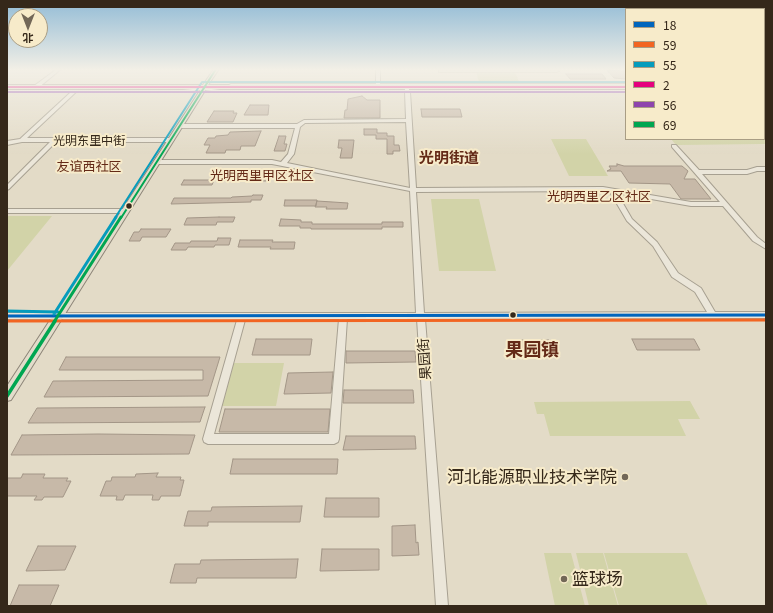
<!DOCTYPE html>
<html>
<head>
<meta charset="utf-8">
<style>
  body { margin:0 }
  #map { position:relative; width:773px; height:613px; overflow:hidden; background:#e3dbc7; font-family:Georgia,"Noto Sans SC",serif }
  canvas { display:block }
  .frame { position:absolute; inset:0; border:8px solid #35281a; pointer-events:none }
  .legend { position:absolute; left:625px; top:8px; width:140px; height:132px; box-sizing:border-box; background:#f7ebca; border:1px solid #a99d84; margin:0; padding:5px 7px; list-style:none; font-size:12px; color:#35281a }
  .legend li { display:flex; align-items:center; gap:8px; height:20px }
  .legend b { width:20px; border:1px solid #a99d84 }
  .north { position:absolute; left:8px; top:8px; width:40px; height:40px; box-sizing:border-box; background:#f7ebca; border:1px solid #a99d84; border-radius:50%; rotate:180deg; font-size:11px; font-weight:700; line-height:16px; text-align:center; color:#35281a }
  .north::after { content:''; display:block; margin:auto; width:14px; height:18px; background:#726757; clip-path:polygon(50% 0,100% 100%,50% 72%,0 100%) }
</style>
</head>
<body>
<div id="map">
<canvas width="773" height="613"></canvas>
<div class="frame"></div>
<ul class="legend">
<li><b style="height:5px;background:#0065bd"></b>18</li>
<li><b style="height:5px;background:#f26522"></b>59</li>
<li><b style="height:5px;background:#059cbc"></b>55</li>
<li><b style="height:5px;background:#e5007d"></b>2</li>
<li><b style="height:5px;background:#8e44ad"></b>56</li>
<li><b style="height:5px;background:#00a651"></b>69</li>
</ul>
<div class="north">北</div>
</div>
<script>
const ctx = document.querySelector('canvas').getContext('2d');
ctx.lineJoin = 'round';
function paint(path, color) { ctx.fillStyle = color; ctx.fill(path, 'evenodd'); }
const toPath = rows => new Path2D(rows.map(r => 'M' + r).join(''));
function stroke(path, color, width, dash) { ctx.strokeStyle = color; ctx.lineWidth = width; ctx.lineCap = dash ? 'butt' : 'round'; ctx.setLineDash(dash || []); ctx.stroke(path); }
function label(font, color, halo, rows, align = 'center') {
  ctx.font = font + ' Georgia,"Noto Sans SC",serif'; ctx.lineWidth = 4; ctx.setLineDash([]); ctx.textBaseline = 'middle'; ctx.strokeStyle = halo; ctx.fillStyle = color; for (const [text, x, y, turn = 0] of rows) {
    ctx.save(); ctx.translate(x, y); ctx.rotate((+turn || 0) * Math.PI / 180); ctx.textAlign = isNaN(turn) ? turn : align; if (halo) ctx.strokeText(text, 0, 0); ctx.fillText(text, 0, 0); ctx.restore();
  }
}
paint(toPath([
  [476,72,515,72,519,82,479,82],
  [764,118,766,119,766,144,676,145,671,139,764,139],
  [551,139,586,139,608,176,569,176],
  [431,199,479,199,496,271,439,271],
  [7,216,52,216,7,271],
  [232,363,284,363,276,406,220,406],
  [690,401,700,419,678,419,686,436,550,436,544,414,537,414,534,402],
  [544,553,571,553,585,606,555,606],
  [576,553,603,553,618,606,589,606],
  [604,553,687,553,708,606,619,606]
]), '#d2d3a8');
const building = toPath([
  [607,70,626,71,626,79,614,78,607,70],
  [566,74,602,74,606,79,570,79,566,74],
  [362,96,367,100,380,100,380,118,344,118,345,110,347,110,348,99,362,96],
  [250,105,269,105,268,115,244,115,250,105],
  [421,109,460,109,462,117,422,117,421,109],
  [214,111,234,111,233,113,237,113,233,122,207,122,214,111],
  [364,129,377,129,377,133,387,133,387,136,394,136,394,145,399,145,400,151,393,151,393,154,387,154,387,139,376,139,376,135,364,135,364,129],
  [261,131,255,146,241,146,240,150,226,150,225,153,206,153,210,145,204,145,208,138,215,138,216,136,228,135,230,132,261,131],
  [279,136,286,136,284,144,287,144,285,151,274,151,279,136],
  [339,140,354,140,352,158,340,158,342,148,338,148,339,140],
  [617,164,624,166,682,166,688,171,684,179,695,179,711,199,681,199,670,184,629,183,621,171,607,171,611,169,609,166,617,166,617,164],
  [233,173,253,173,252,176,271,176,270,181,249,181,250,178,230,178,233,173],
  [184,180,214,180,212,185,181,185,184,180],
  [253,195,263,195,261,200,251,200,251,202,171,204,174,198,231,198,232,197,252,196,253,195],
  [285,200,317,200,316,206,284,206,285,200],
  [317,201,348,203,347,209,326,209,327,207,315,207,317,201],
  [219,217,235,217,233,222,217,222,216,225,184,225,187,218,219,217],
  [281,219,301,220,301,222,312,222,312,224,382,224,382,222,403,222,403,227,382,227,382,229,311,229,311,228,300,228,300,226,279,226,281,219],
  [141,229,171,229,166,237,142,237,140,241,129,241,134,232,139,232,141,229],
  [218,238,231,238,229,245,215,245,214,247,188,247,186,250,171,250,175,243,190,243,191,241,217,241,218,238],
  [240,240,273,240,272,242,295,242,294,249,270,249,271,247,238,247,240,240],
  [256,339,312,339,310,355,252,355,256,339],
  [632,339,694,339,700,350,637,350,632,339],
  [510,340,549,340,552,351,512,351,510,340],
  [346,351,415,351,416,362,346,363,346,351],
  [66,357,220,357,208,396,44,397,53,381,203,380,203,370,59,370,66,357],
  [333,372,331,393,284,394,288,373,333,372],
  [344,390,413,390,414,403,343,403,344,390],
  [205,407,200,422,28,423,37,408,205,407],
  [225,409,330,409,328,432,219,432,225,409],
  [22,435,98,434,195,435,189,454,11,455,22,435],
  [346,436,415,436,416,449,343,450,346,436],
  [233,459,338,459,337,474,230,474,233,459],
  [158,473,156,477,181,477,180,480,184,480,180,496,161,496,159,500,152,500,153,495,125,495,123,500,116,500,117,496,100,496,106,481,111,481,112,477,135,477,136,474,158,473],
  [23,474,45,474,43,478,68,478,66,481,71,481,63,497,44,497,42,500,34,500,37,496,7,496,7,478,21,478,23,474],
  [326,498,379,498,379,517,324,517,326,498],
  [302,506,300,522,208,522,208,526,184,526,188,511,211,511,212,507,302,506],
  [415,525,416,543,418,542,419,555,392,556,392,526,415,525],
  [38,546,76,546,65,570,26,571,38,546],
  [322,549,379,549,379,570,320,571,322,549],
  [298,559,296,578,197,578,196,583,170,583,175,564,200,564,201,560,298,559],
  [19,585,59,585,50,606,10,606,19,585]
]);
paint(building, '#c7b9a8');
stroke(building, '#a39687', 1);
const minor = toPath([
  [57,69,61,69,38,88,34,88,34,86,57,69],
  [376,69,380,69,380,84,626,84,626,86,231,86,229,85,231,84,376,84,376,69],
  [441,70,557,70,559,71,557,72,439,72,439,70,441,70],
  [405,87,409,87,409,90,626,90,626,92,410,92,416,188,603,187,691,202,720,202,672,147,672,145,676,145,699,170,747,170,757,167,766,167,766,171,757,171,747,174,702,174,757,237,766,244,766,249,753,241,723,206,691,206,617,193,632,219,657,242,678,273,701,288,715,312,766,312,766,318,425,319,448,606,436,606,417,319,347,319,339,439,338,442,334,444,208,444,204,442,203,439,237,320,7,319,7,313,416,313,410,191,272,164,157,164,154,162,157,160,272,160,281,162,288,154,295,128,180,128,177,126,180,124,297,124,304,120,406,119,405,92,220,92,203,90,183,92,76,92,27,138,171,138,174,140,171,142,56,142,9,189,7,190,7,185,50,142,22,142,7,145,7,141,20,139,71,92,7,92,7,90,183,90,203,88,220,90,405,90,405,87],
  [406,122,410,188,287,163,294,154,300,127,305,123,406,122],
  [603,191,610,192,627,221,653,246,672,277,695,292,707,312,424,313,416,192,603,191],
  [339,319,329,434,214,434,245,320,339,319],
  [764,94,766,94,766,97,764,97,764,94],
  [7,209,125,209,128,211,125,213,7,213,7,209]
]);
const major = toPath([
  [214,69,219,69,208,85,626,85,626,89,206,89,11,400,7,401,7,386,201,89,7,89,7,85,203,85,214,69],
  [764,90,766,91,766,95,764,94,764,90]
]);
stroke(minor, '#a7a091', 2);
stroke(major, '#8d8578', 2);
paint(minor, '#ebe6d9');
paint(major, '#e2dcca');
stroke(toPath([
  [7,316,766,315]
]), '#0065bd', 3);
stroke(toPath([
  [7,321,766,320]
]), '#f26522', 3);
stroke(toPath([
  [115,218,202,82,626,82]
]), '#059cbc', 2);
stroke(toPath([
  [7,311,58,312],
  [54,314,116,217]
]), '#059cbc', 3);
stroke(toPath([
  [7,87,626,87]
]), '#e5007d', 2);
stroke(toPath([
  [7,92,626,92]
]), '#8e44ad', 2);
stroke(toPath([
  [121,218,216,69]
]), '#00a651', 2);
stroke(toPath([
  [54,322,121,217]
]), '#00a651', 3);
stroke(toPath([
  [7,396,55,321]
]), '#00a651', 3.5);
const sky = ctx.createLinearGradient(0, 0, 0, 154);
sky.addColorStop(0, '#93bcd6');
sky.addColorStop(0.45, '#f2efe6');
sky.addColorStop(1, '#f2efe600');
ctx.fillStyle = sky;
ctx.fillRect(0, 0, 773, 154);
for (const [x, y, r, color] of [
  [129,206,3.5,"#35281a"],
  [513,315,3.5,"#35281a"],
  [625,477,4,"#726757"],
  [564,579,4,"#726757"]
]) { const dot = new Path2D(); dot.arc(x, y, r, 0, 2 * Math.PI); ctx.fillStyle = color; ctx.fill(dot); stroke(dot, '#f7ebca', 1.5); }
label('12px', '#35281a', '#f7ebca', [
  ["光明东里中街",89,140]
]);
label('13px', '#642a17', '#f7ebca', [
  ["友谊西社区",89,166],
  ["光明西里甲区社区",262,175],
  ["光明西里乙区社区",599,196]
]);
label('14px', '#35281a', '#f7ebca', [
  ["果园街",424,359,-94]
]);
label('bold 15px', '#642a17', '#f7ebca', [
  ["光明街道",449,157]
]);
label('17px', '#35281a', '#f7ebca', [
  ["河北能源职业技术学院",617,477],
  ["篮球场",572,579,"left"]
], 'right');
label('bold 18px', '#642a17', '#f7ebca', [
  ["果园镇",532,349]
]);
</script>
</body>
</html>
